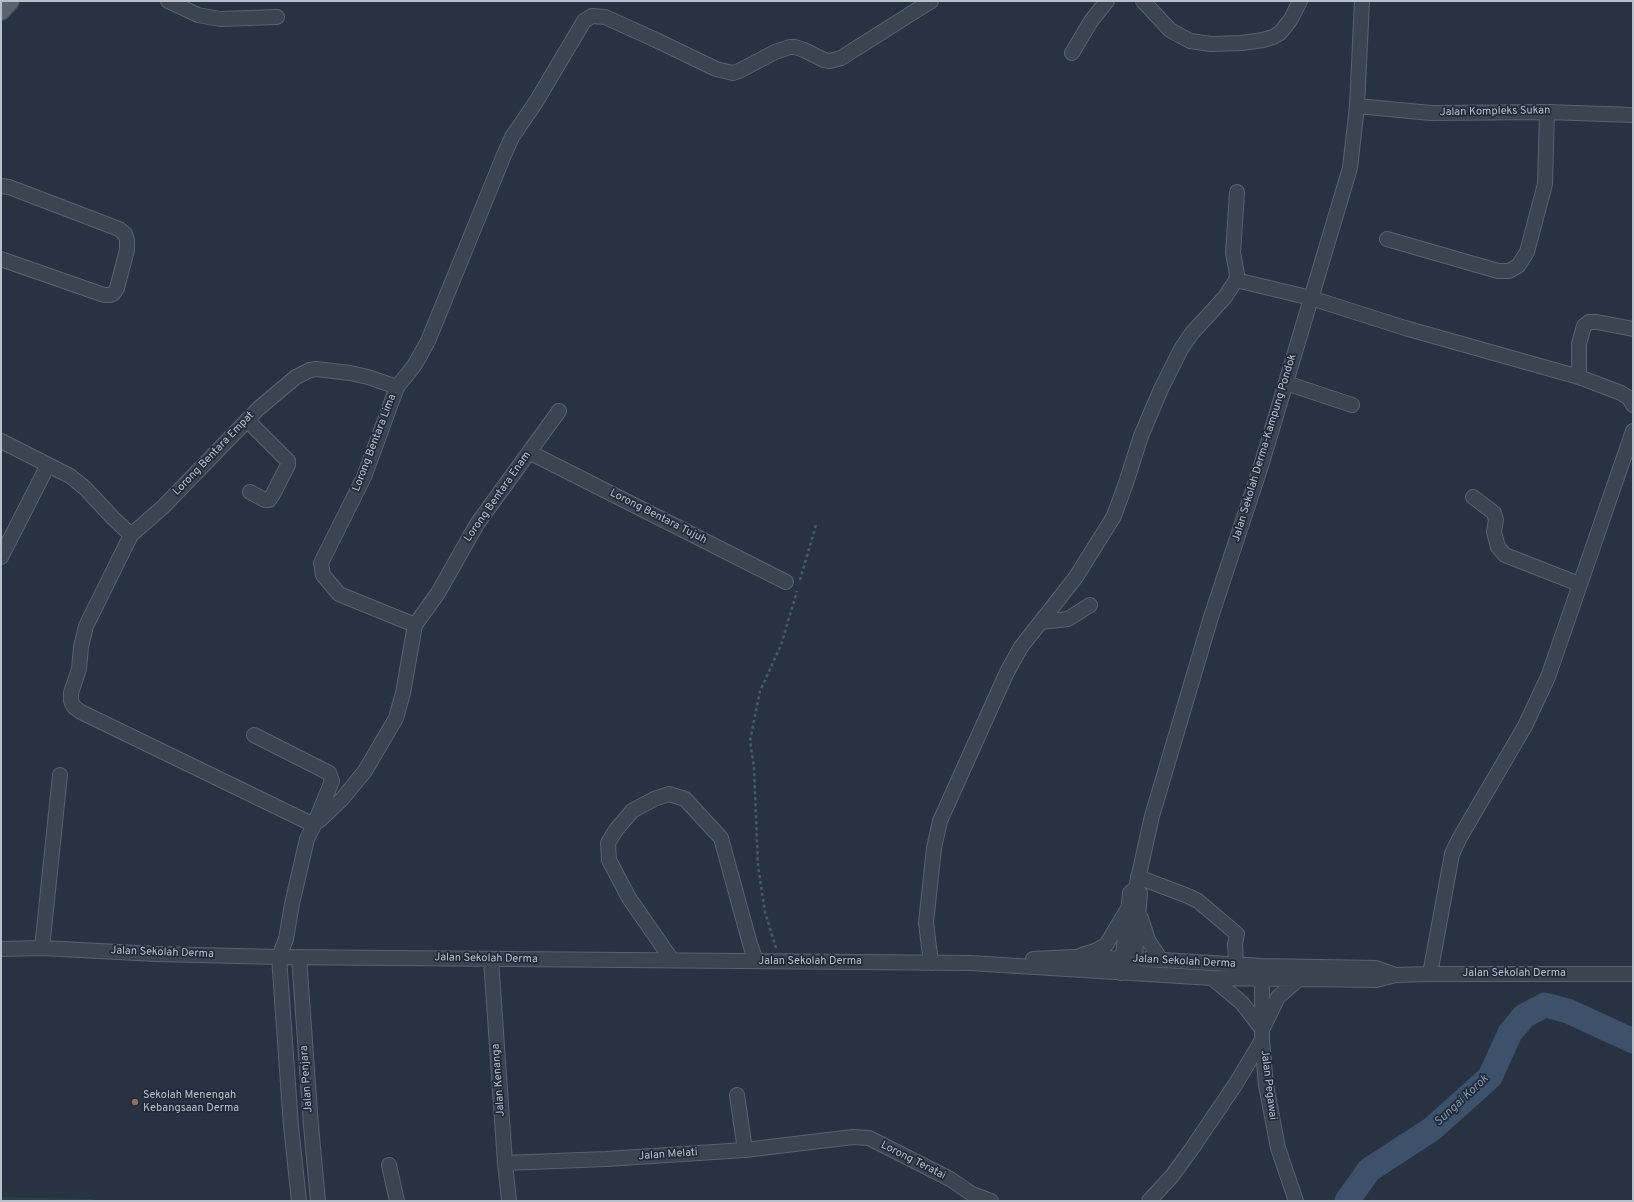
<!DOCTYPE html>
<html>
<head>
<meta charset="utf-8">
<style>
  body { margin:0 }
  #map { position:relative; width:1634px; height:1202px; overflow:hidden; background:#273343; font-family:Overpass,sans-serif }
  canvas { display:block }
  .frame { position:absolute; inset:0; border:2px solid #b8c0cc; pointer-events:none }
</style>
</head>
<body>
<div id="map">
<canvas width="1634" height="1202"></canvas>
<div class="frame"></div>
</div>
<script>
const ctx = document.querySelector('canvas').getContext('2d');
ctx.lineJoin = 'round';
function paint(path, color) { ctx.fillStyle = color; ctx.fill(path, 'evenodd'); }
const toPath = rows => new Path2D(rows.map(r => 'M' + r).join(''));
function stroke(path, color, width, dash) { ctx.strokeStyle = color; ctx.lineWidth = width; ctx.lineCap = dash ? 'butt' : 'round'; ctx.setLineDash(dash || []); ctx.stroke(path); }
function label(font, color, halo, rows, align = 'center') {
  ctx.font = font + ' Overpass,sans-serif'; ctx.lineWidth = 3.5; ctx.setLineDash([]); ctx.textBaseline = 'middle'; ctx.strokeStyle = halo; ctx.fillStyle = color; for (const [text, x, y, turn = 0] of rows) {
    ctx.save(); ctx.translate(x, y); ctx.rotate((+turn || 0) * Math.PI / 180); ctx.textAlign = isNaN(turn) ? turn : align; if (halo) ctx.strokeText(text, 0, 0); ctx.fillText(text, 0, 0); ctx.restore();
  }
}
paint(toPath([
  [1,1197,92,1199,92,1201,1,1201]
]), '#294143');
stroke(toPath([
  [1347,1201,1369,1170,1432,1129,1490,1077,1510,1033,1524,1016,1545,1005,1568,1011,1633,1041]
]), '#3d516b', 25);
const minor = toPath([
  [168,1,198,15,220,19,277,17],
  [1143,1,1170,30,1190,41,1211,44,1242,43,1263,40,1273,37,1280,33,1284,28,1291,19,1300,1],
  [1072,53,1091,21,1107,1],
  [1357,106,1431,113,1547,112,1633,115],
  [1,186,9,187,119,229,125,234,127,240,127,250,117,288,114,293,110,295,104,295,1,259],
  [1387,239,1498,271,1509,271,1518,266,1527,252,1545,184,1547,112],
  [1236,280,1311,298,1405,328,1579,377,1621,393,1629,398,1633,405],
  [1579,377,1579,344,1584,326,1589,322,1597,322,1633,329],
  [1286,383,1352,405],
  [247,420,288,461,288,465,272,496,269,500,265,500,250,492],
  [1,441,70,476,85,488,113,518,131,535],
  [529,452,786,582],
  [1473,497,1494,513,1496,520,1494,532,1498,547,1505,555,1579,584],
  [1,557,48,465],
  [1041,622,1068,619,1090,605],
  [415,625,339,594,323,575,321,563,364,477,397,387,414,366,428,341,504,155,512,137,536,102,584,21,592,16,605,17,656,40,716,69,733,73,739,71,775,52,790,47,795,47,804,50,824,60,830,61,841,58,931,1],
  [254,735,329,773,332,781,314,825,307,839,292,904,286,939,279,957,291,1126,299,1201],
  [320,820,342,799,365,771,396,718,403,693,415,625,438,593,477,524,559,411],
  [314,825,81,712,74,707,71,701,71,693,79,669,81,647,86,626,131,535,163,507,259,408,296,377,310,370,316,369,350,373,368,377,397,387],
  [1138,877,1188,896,1198,901,1237,934,1235,944,1236,965],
  [1141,918,1148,940,1161,960],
  [42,948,60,775],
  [1,949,42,948,156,954,279,957,970,963,1212,978,1299,979,1376,980,1396,975,1430,974,1633,974],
  [1082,955,1095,951,1106,945,1127,910],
  [299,957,311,1126,318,1201],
  [491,959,505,1163,509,1201],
  [1033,959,1074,957,1161,960,1262,966,1376,968,1396,975],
  [672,960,629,898,609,860,608,843,616,830,632,811,654,799,669,794,685,799,721,838,750,944,756,961],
  [931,963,926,923,934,848,940,821,1007,672,1021,647,1076,577,1114,516,1126,483,1141,436,1161,389,1181,349,1192,333,1225,297,1236,280,1237,274,1233,253,1237,192],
  [1134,968,1140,893,1136,888],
  [1262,970,1262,1040,1266,1085,1278,1148,1296,1201],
  [1121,973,1130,893,1136,888,1152,816,1211,617,1261,466,1350,168,1357,106,1362,1],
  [1430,974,1452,854,1459,839,1525,726,1548,677,1633,431],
  [1212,978,1242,1003,1262,1029],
  [1264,1026,1278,997,1299,979],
  [737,1095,745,1150],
  [505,1163,606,1159,745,1150,853,1137,869,1138,881,1144,950,1179,972,1194,991,1201],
  [389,1165,397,1201],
  [1149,1201,1172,1176,1193,1147,1235,1085,1262,1040]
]);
const major = toPath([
  [1,11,10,1]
]);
stroke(minor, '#59636f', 16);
stroke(major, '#454e5b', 20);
stroke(toPath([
  [800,580,816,525],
  [776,948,765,912,758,866,754,767,750,741,760,691,781,645,797,591]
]), '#475e60', 2.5, [3, 3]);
stroke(minor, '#3b4552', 14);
stroke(major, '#596472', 18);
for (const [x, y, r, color] of [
  [135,1102,4,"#8d6e63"]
]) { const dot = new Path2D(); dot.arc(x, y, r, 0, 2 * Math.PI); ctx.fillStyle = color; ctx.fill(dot); stroke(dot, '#202a38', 1.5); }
label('11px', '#b8c0cc', '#202a38', [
  ["Jalan Kompleks Sukan",1495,112,-1],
  ["Lorong Bentara Lima",375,443,-69],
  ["Jalan Sekolah Derma-Kampung Pondok",1265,448,-73],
  ["Lorong Bentara Empat",214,454,-46],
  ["Lorong Bentara Enam",498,497,-55],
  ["Lorong Bentara Tujuh",658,517,27],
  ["Jalan Sekolah Derma",162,953,2],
  ["Jalan Sekolah Derma",486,959,1],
  ["Jalan Sekolah Derma",810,962],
  ["Jalan Sekolah Derma",1184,962,3],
  ["Jalan Sekolah Derma",1514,974],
  ["Jalan Penjara",307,1079,-94],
  ["Jalan Kenanga",499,1080,-94],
  ["Jalan Pegawai",1268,1085,83],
  ["Jalan Melati",668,1155,-4],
  ["Lorong Teratai",913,1161,27]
]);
label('11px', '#b8c0cc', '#202a38', [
  ["Sekolah Menengah",143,1096],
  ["Kebangsaan Derma",143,1109]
], 'left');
label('italic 12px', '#8097b2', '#202a38', [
  ["Sungai Korok",1462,1101,-43]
]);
</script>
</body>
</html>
